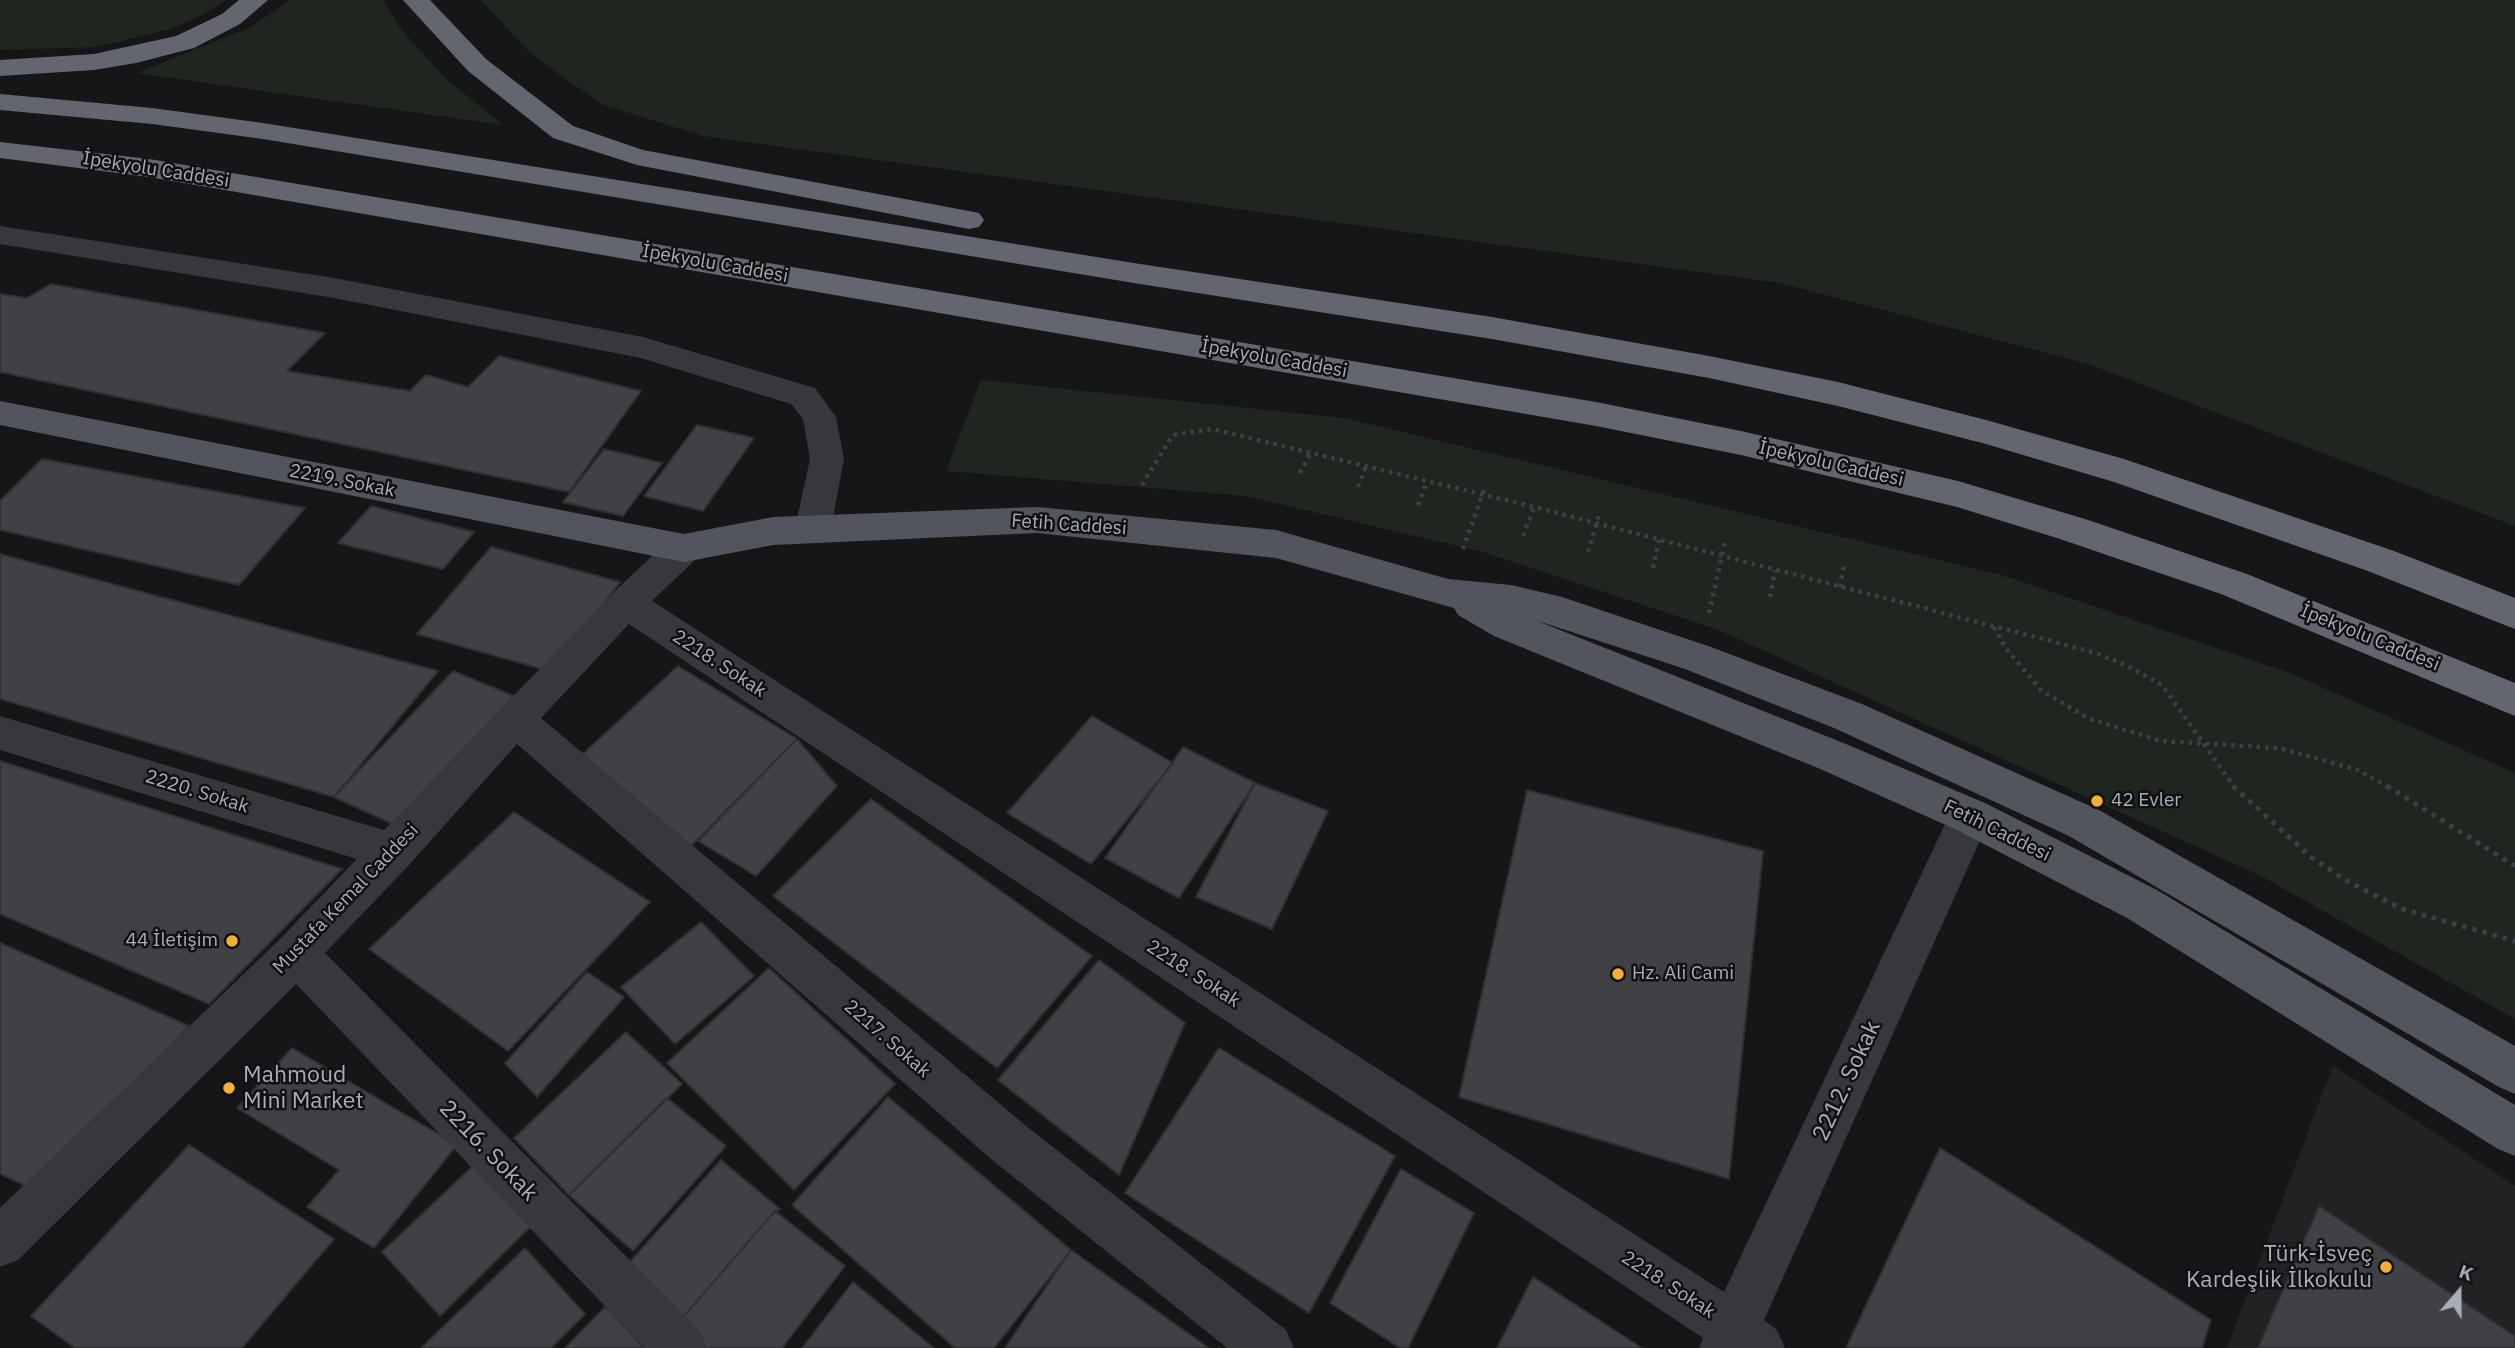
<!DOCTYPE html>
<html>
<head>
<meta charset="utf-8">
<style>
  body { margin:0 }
  #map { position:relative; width:2515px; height:1348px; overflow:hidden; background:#161618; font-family:"IBM Plex Sans",sans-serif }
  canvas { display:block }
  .north { position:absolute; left:2424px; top:1257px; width:70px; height:70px; -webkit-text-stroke:5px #111113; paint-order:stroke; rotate:20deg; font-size:19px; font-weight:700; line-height:28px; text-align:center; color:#a8adb8 }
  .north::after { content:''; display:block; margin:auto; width:24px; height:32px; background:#a8adb8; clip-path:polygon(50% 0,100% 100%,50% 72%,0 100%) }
</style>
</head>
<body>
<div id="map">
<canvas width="2515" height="1348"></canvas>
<div class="north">K</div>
</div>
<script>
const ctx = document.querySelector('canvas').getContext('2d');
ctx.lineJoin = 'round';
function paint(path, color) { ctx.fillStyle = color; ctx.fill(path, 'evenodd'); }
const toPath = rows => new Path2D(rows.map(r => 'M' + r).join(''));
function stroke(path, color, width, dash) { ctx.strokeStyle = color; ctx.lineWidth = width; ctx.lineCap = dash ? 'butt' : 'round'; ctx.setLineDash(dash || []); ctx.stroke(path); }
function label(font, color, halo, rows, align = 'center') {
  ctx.font = font + ' "IBM Plex Sans",sans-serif'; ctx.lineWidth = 5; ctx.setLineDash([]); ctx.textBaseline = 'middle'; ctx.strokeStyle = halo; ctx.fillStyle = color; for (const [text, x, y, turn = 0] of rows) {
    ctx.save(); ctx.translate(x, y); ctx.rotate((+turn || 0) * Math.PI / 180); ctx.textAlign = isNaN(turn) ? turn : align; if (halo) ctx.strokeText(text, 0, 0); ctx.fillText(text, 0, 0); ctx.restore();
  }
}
paint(toPath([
  [2333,1065,2515,1186,2515,1348,2227,1348]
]), '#222225');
paint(toPath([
  [0,0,226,0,199,17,167,30,97,47,0,50],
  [289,0,383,0,400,28,445,78,503,125,137,73,251,27],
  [481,0,2515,0,2515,526,2088,364,1780,283,703,136,601,104,531,54],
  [981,380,1344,418,2002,575,2290,673,2515,773,2515,1019,2261,876,1716,629,1483,552,1246,496,946,471]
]), '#1e261f');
const building = toPath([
  [51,284,325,333,287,371,410,391,426,375,468,387,499,356,641,391,569,492,0,372,0,294,27,298,51,284],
  [697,425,754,438,703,511,644,496,697,425],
  [604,449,662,463,623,516,563,502,604,449],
  [42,459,305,508,239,585,0,530,0,501,42,459],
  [371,506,474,532,443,569,338,543,371,506],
  [491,547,620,582,553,672,417,634,491,547],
  [0,554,438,671,334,797,0,699,0,554],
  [678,666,797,739,691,846,571,765,678,666],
  [453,671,514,696,397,826,334,797,453,671],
  [1092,716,1173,763,1091,864,1007,813,1092,716],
  [797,739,837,786,756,876,698,841,797,739],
  [1183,747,1255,783,1179,898,1105,858,1183,747],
  [0,761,342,869,209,1004,0,914,0,761],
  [1255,783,1328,811,1272,929,1196,897,1255,783],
  [1527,790,1763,851,1729,1179,1459,1097,1527,790],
  [871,799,1092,956,997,1068,773,896,871,799],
  [514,812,650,902,508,1051,369,949,514,812],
  [701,922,754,976,675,1044,621,987,701,922],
  [0,943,189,1026,35,1190,0,1174,0,943],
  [1099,960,1185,1023,1119,1175,998,1080,1099,960],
  [769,968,895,1084,794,1190,667,1063,769,968],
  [587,972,624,997,537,1097,505,1063,587,972],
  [626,1032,682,1084,569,1195,514,1138,626,1032],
  [292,1048,457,1145,374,1248,307,1207,339,1170,237,1108,292,1048],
  [1219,1048,1395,1156,1309,1313,1125,1193,1219,1048],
  [888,1097,1071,1250,994,1348,955,1348,792,1205,888,1097],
  [667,1098,726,1146,633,1251,569,1195,667,1098],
  [189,1145,334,1239,242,1348,75,1348,31,1316,189,1145],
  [1940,1148,2211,1320,2202,1348,1846,1348,1940,1148],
  [721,1160,780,1209,775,1211,684,1316,627,1265,721,1160],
  [477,1162,535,1222,440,1316,382,1252,477,1162],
  [1401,1169,1474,1213,1408,1348,1400,1348,1330,1303,1401,1169],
  [2319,1206,2515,1336,2515,1348,2258,1348,2319,1206],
  [775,1211,845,1266,782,1348,696,1348,684,1316,775,1211],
  [525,1248,585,1314,551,1348,421,1348,525,1248],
  [1071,1250,1209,1348,1005,1348,1071,1250],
  [1533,1277,1642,1348,1497,1348,1533,1277],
  [853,1282,934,1348,802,1348,853,1282],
  [606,1306,644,1348,565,1348,606,1306]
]);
paint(building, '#404145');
stroke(building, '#303034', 2);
stroke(toPath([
  [1300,473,1311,452],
  [1142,485,1173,435,1212,429,1534,507,2093,652,2128,666,2162,685,2235,788],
  [1358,487,1366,466],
  [1418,505,1427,481],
  [1523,536,1534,507],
  [1463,549,1485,487],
  [1588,552,1600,511],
  [1653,568,1659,540],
  [1840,587,1844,565],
  [1770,597,1775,570],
  [1709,613,1725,542],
  [1994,627,2007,650,2042,691,2090,719,2161,741,2279,748,2358,770,2390,788]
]), '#3d3f44', 4.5, [3.5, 5]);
stroke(toPath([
  [2233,786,2311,857,2347,881,2402,909,2515,941],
  [2387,786,2515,866]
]), '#3d3f44', 5, [4.5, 6]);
paint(toPath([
  [0,226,334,278,643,337,815,388,836,417,844,459,831,528,826,538,813,541,800,538,795,528,810,459,803,419,791,404,641,358,334,298,0,244,0,226],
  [684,534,697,538,702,548,697,558,652,601,1724,1292,1955,803,1970,798,1985,803,1991,816,1764,1320,1777,1330,1785,1348,1699,1348,1703,1338,629,624,541,718,1025,1125,1286,1330,1294,1348,1227,1348,991,1159,517,744,409,865,325,953,699,1330,707,1348,645,1348,296,984,18,1260,0,1267,0,1208,280,939,357,859,0,750,0,716,384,830,613,593,671,538,684,534]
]), '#37383d');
paint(toPath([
  [0,401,684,534,773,517,1037,507,1276,530,1448,579,1511,585,1562,597,1711,647,1862,704,2099,810,2515,1046,2515,1094,2499,1087,2069,836,1834,728,1685,669,1535,620,1846,744,1985,803,2157,890,2515,1105,2515,1156,2498,1149,2127,918,1955,829,1818,768,1494,636,1458,615,1454,608,1276,558,1037,533,773,545,684,562,0,425,0,401]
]), '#53555c');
paint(toPath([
  [239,0,268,0,240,24,194,48,136,63,94,70,0,76,0,60,94,54,176,36,222,14,239,0],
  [403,0,430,0,486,59,573,126,643,150,969,211,979,213,984,220,979,227,969,229,637,165,553,138,468,71,403,0],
  [0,94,152,108,263,123,1140,264,1492,317,1709,356,1838,382,1986,420,2124,459,2394,551,2515,598,2515,629,2368,571,2114,482,1986,444,1838,406,1709,378,1492,339,1140,284,263,139,152,124,0,110,0,94],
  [0,142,149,159,1596,402,1741,431,1958,481,2085,519,2247,574,2515,683,2515,716,2221,594,2060,539,1957,507,1741,455,1596,426,149,177,0,158,0,142]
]), '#63666e');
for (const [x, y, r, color] of [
  [2097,801,7,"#f2b134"],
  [232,941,7,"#f2b134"],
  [1618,974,7,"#f2b134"],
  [229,1088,7,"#f2b134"],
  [2386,1267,7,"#f2b134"]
]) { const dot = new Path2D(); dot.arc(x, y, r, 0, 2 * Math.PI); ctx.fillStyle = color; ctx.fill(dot); stroke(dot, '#111113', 2.5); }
label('19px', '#a8adb8', '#111113', [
  ["İpekyolu Caddesi",156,170,9],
  ["İpekyolu Caddesi",715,264,10],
  ["İpekyolu Caddesi",1274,359,10],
  ["İpekyolu Caddesi",1831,464,13],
  ["2219. Sokak",342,481,11],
  ["Fetih Caddesi",1069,525,4],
  ["İpekyolu Caddesi",2370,638,22],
  ["2218. Sokak",719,664,33],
  ["2220. Sokak",197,792,17],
  ["Fetih Caddesi",1997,831,26],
  ["Mustafa Kemal Caddesi",346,899,-46],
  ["2218. Sokak",1193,974,33],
  ["2217. Sokak",887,1039,41],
  ["2218. Sokak",1668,1285,33]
]);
label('19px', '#a8adb8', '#111113', [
  ["42 Evler",2111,801],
  ["44 İletişim",218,941,"right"],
  ["Hz. Ali Cami",1632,974]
], 'left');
label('23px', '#a8adb8', '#111113', [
  ["Mahmoud",243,1075],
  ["Mini Market",243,1101],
  ["Türk-İsveç",2372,1254,"right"],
  ["Kardeşlik İlkokulu",2372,1280,"right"]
], 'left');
label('23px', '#a8adb8', '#111113', [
  ["2212. Sokak",1847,1081,-65],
  ["2216. Sokak",488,1151,46]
]);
</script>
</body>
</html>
